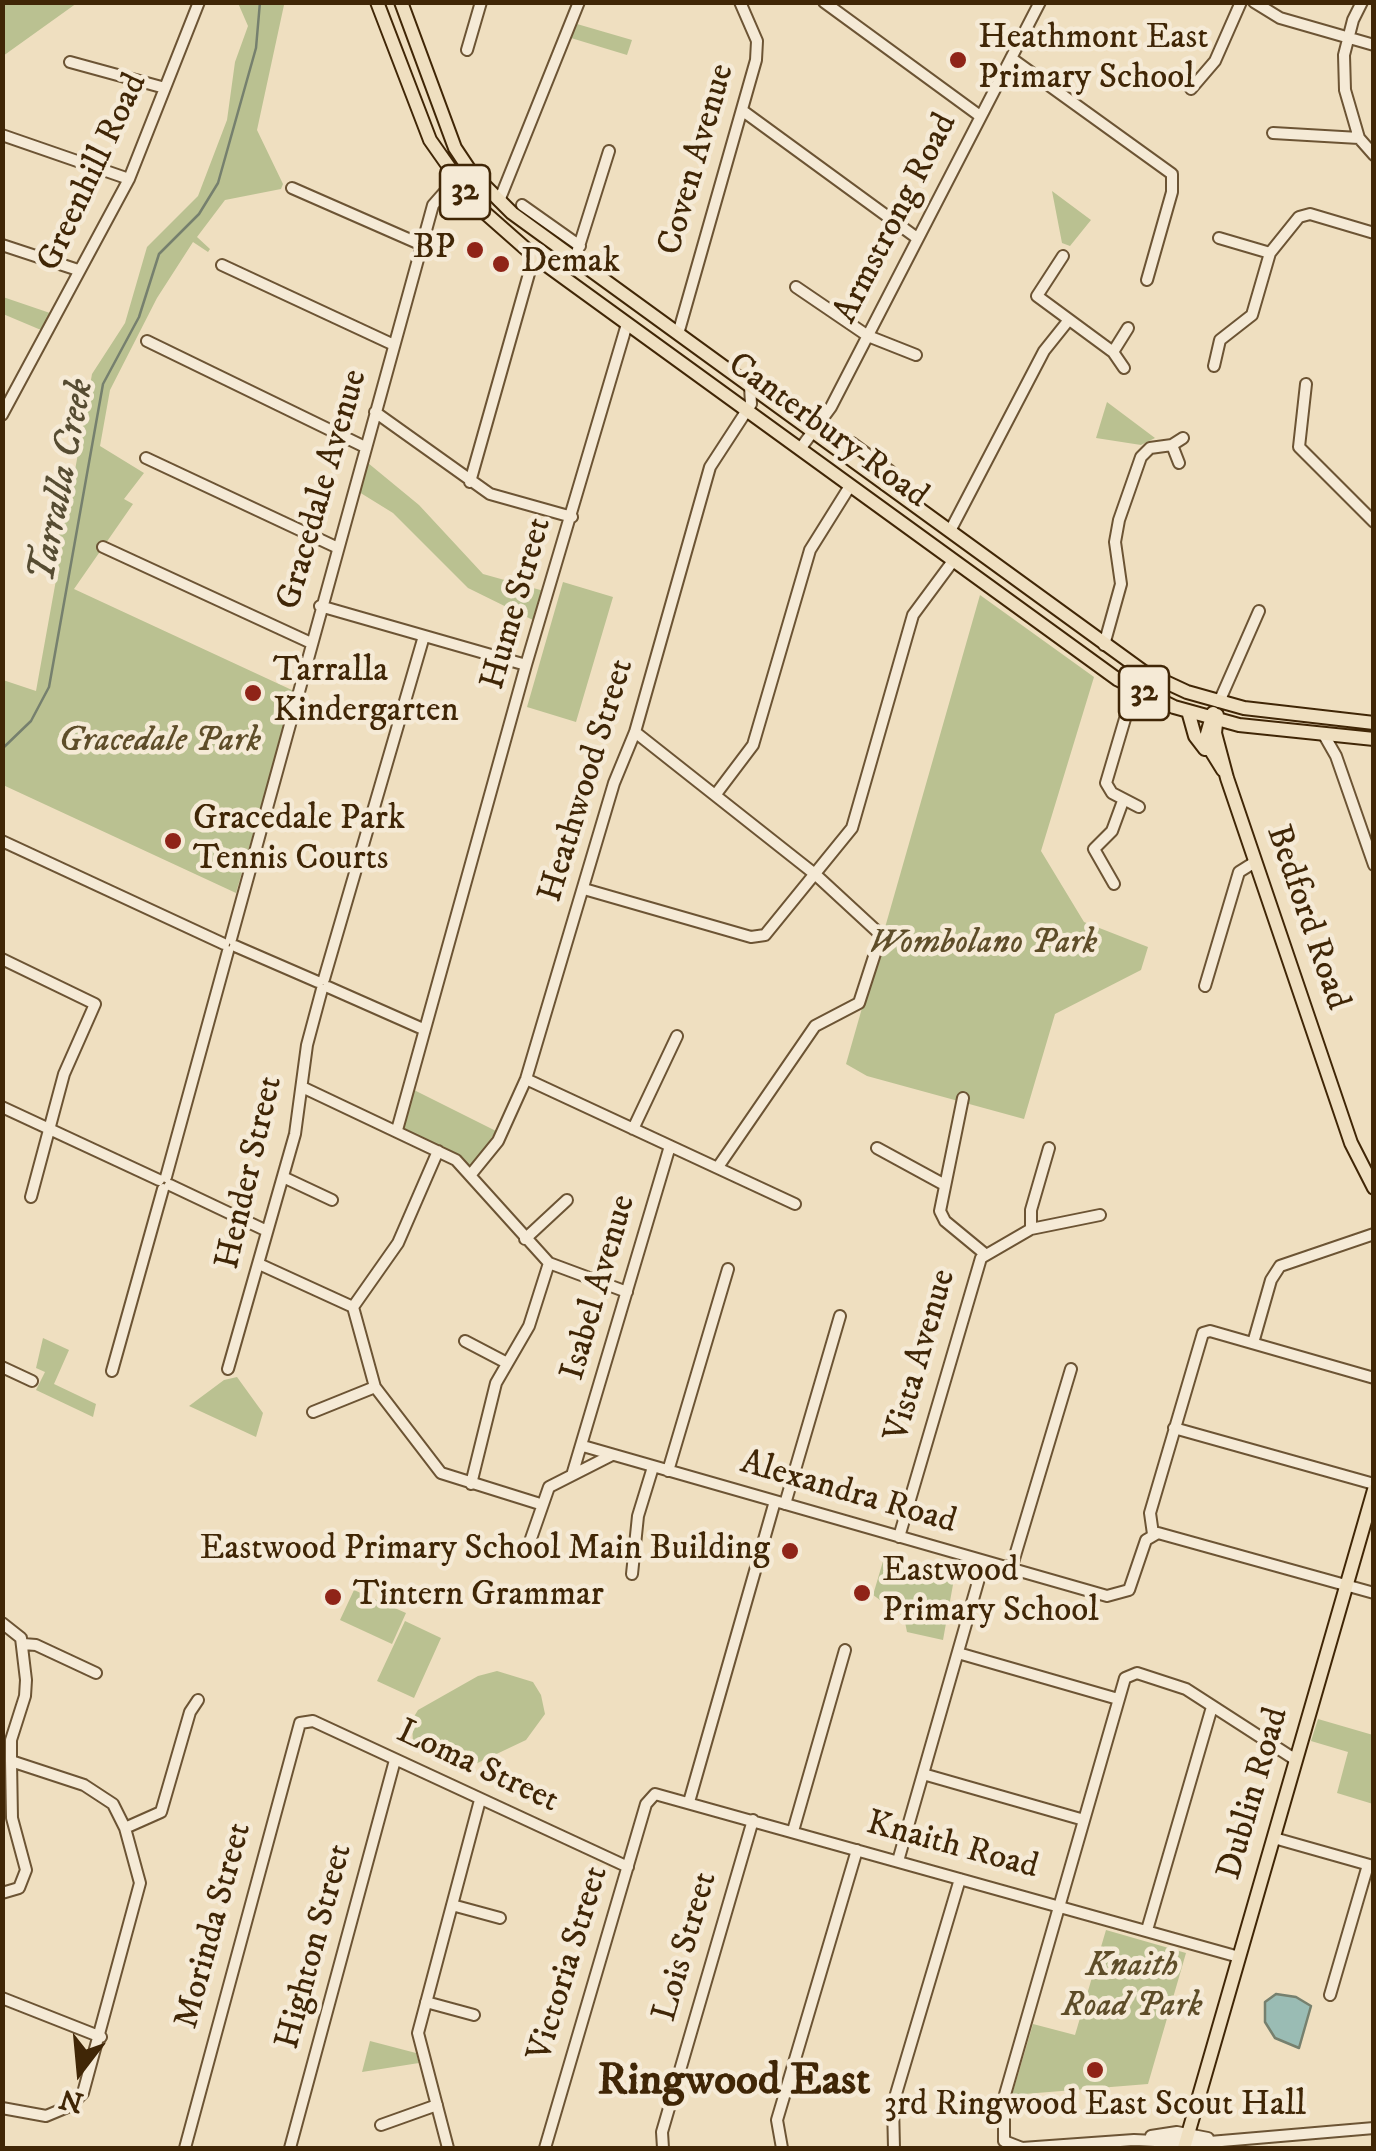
<!DOCTYPE html>
<html>
<head>
<meta charset="utf-8">
<style>
  body { margin:0 }
  #map { position:relative; width:1376px; height:2151px; overflow:hidden; background:#efdfc0; font-family:"IM FELL DW Pica",serif }
  canvas { display:block }
  .frame { position:absolute; inset:0; border:5px solid #402606; pointer-events:none }
  .north { position:absolute; left:30px; top:2021px; width:100px; height:100px; -webkit-text-stroke:8px #f5ead6; paint-order:stroke; rotate:196deg; font-size:28px; font-weight:700; line-height:40px; text-align:center; color:#402606 }
  .north::after { content:''; display:block; margin:auto; width:35px; height:45px; background:#402606; clip-path:polygon(50% 0,100% 100%,50% 72%,0 100%) }
</style>
</head>
<body>
<div id="map">
<canvas width="1376" height="2151"></canvas>
<div class="frame"></div>
<div class="north">N</div>
</div>
<script>
const ctx = document.querySelector('canvas').getContext('2d');
ctx.lineJoin = 'round';
function paint(path, color) { ctx.fillStyle = color; ctx.fill(path, 'evenodd'); }
const toPath = rows => new Path2D(rows.map(r => 'M' + r).join(''));
function stroke(path, color, width, dash) { ctx.strokeStyle = color; ctx.lineWidth = width; ctx.lineCap = dash ? 'butt' : 'round'; ctx.setLineDash(dash || []); ctx.stroke(path); }
function label(font, color, halo, rows, align = 'center') {
  ctx.font = font + ' "IM FELL DW Pica",serif'; ctx.lineWidth = 9; ctx.setLineDash([]); ctx.textBaseline = 'middle'; ctx.strokeStyle = halo; ctx.fillStyle = color; for (const [text, x, y, turn = 0] of rows) {
    ctx.save(); ctx.translate(x, y); ctx.rotate((+turn || 0) * Math.PI / 180); ctx.textAlign = isNaN(turn) ? turn : align; if (halo) ctx.strokeText(text, 0, 0); ctx.fillText(text, 0, 0); ctx.restore();
  }
}
paint(toPath([
  [3,2,77,2,77,3,3,56],
  [238,3,284,5,257,130,283,184,281,189,225,200,197,237,210,249,208,252,193,242,157,298,110,390,100,446,144,473,124,499,133,504,74,589,294,691,236,893,3,785,3,680,36,691,56,580,52,578,62,518,59,507,74,476,92,374,125,323,147,247,198,196,227,120,235,62,248,26],
  [577,24,632,40,627,55,571,38],
  [1052,191,1091,220,1070,246,1062,243],
  [3,297,50,313,41,330,3,314],
  [1107,402,1155,438,1141,445,1096,438],
  [368,463,419,505,483,574,544,591,535,621,468,588,393,513,359,492],
  [563,582,613,597,576,722,527,707],
  [980,595,1094,677,1041,851,1084,922,1148,947,1141,970,1055,1014,1024,1119,867,1076,846,1064],
  [412,1089,496,1131,472,1167,401,1128],
  [43,1338,69,1350,54,1384,96,1404,93,1417,36,1390,45,1372,36,1368],
  [237,1377,263,1413,256,1437,189,1406,224,1380],
  [884,1558,954,1579,943,1640,907,1632,904,1617,873,1595],
  [354,1590,406,1613,392,1644,340,1620],
  [405,1621,441,1638,414,1698,377,1681],
  [497,1671,533,1682,541,1695,545,1714,526,1740,467,1768,413,1745,412,1720,418,1710,478,1676],
  [1318,1719,1373,1735,1373,1804,1337,1793,1348,1752,1311,1741],
  [1106,1930,1186,1953,1148,2084,1012,2095,1033,2024,1075,2035],
  [370,2041,416,2053,419,2063,362,2072]
]), '#bac191');
const water = toPath([
  [1276,1994,1296,1997,1311,2006,1299,2048,1275,2038,1265,2022,1265,2002,1276,1994]
]);
paint(water, '#9abcb4');
stroke(water, '#76806e', 2.5);
stroke(toPath([
  [2,749,31,721,49,687,103,384,139,317,159,254,199,214,218,183,256,48,260,2]
]), '#76806e', 2.5);
const minor = toPath([
  [824,2,980,116],
  [1254,2,1280,18,1374,45],
  [1362,2,1353,20,1344,55,1345,90,1359,138,1374,155],
  [467,50,481,2],
  [1011,58,1172,174,1172,192,1147,280],
  [70,62,165,88],
  [1191,89,1215,61,1241,2],
  [743,111,917,238],
  [1273,133,1359,138],
  [2,135,129,179],
  [292,188,422,245],
  [499,201,579,2],
  [522,205,580,246],
  [1219,238,1270,253,1299,217,1310,214,1374,233],
  [2,245,78,270],
  [1063,256,1037,296,1113,352],
  [575,259,609,151],
  [222,265,394,345],
  [796,287,868,336,916,355],
  [678,334,756,60,757,41,740,2],
  [147,341,365,447],
  [1214,366,1220,340,1252,315,1270,253],
  [1124,368,1113,352,1128,328],
  [1306,384,1299,447,1374,522],
  [375,412,490,494,572,517],
  [2,415,129,179,199,2],
  [832,445,852,443,890,471,885,485],
  [800,449,831,407,1040,2],
  [146,458,336,547],
  [1179,463,1172,445,1183,438],
  [470,482,534,256],
  [950,531,1044,351,1068,321],
  [103,547,309,642],
  [320,606,526,665],
  [1104,645,1121,584,1115,542,1119,520,1141,457,1150,448,1172,445],
  [1128,685,1127,712,1106,783,1112,793,1139,807],
  [1219,702,1259,611],
  [1127,712,1137,703,1157,700],
  [635,732,816,875,881,935,859,1003,815,1026,718,1167],
  [1324,735,1336,756,1374,865],
  [716,794,753,745,810,550,850,486],
  [2,841,224,944],
  [1114,884,1094,849,1112,831,1123,801],
  [584,889,751,937,765,935,852,828,913,615,953,561],
  [231,939,433,205,455,180],
  [235,946,318,982],
  [2,959,95,1004,64,1074,31,1197],
  [324,979,424,636],
  [1205,986,1239,872,1255,862],
  [328,987,423,1029],
  [526,1079,795,1204],
  [302,1087,456,1160,549,1263,627,1292],
  [963,1098,940,1211,945,1221,985,1254],
  [2,1107,159,1180],
  [633,1129,677,1036],
  [397,1130,526,665,627,324],
  [877,1148,943,1184],
  [438,1151,398,1243,353,1307,375,1387,441,1473,540,1504],
  [472,1173,498,1141,526,1079,614,783,635,732,710,467,751,404,750,386],
  [166,1177,228,951],
  [283,1177,332,1200],
  [170,1185,267,1231],
  [1031,1229,1031,1210,1049,1148],
  [525,1239,567,1200],
  [259,1264,353,1307],
  [465,1341,507,1363],
  [1253,1343,1271,1280,1280,1266,1374,1234],
  [2,1367,32,1381],
  [228,1369,295,1134,307,1045,322,989],
  [112,1371,163,1189],
  [313,1412,375,1387],
  [1174,1428,1374,1484],
  [583,1446,1107,1596,1129,1590,1146,1540,1158,1533,1374,1593],
  [668,1471,728,1269],
  [573,1472,670,1146],
  [471,1484,496,1383,529,1326,549,1263],
  [785,1504,840,1316],
  [1153,1534,1150,1513,1203,1333,1210,1331,1374,1378],
  [899,1537,981,1258,1031,1229,1100,1215],
  [527,1550,549,1487,610,1456],
  [1011,1569,1071,1369],
  [632,1574,638,1516,653,1467],
  [2,1623,21,1638,26,1680,25,1696,11,1740,11,1761,84,1785,113,1804,125,1828,140,1883,83,2093,70,2106,46,2116,2,2108],
  [23,1644,36,1645,96,1673],
  [958,1653,1118,1699],
  [923,1774,1084,1820],
  [689,1802,775,1501],
  [125,1828,161,1812,190,1712,198,1700],
  [793,1831,845,1650],
  [1274,1838,1373,1866],
  [898,1861,984,1561],
  [2,1893,19,1888,26,1870,12,1818,11,1761],
  [452,1905,500,1918],
  [1147,1930,1212,1707],
  [1330,1995,1368,1865],
  [2,1998,101,2037],
  [426,2002,474,2015],
  [381,2125,437,2105],
  [1151,2136,1177,2132,1208,2138],
  [1004,2141,1004,2098,1125,1678,1137,1673,1186,1689,1296,1760],
  [1004,2141,1022,2148,1134,2140,1198,2143,1374,2128],
  [185,2148,300,1723,313,1721,628,1867],
  [290,2148,395,1760],
  [448,2148,418,2033,480,1800],
  [545,2148,646,1804,655,1794,1239,1957],
  [663,2148,662,2132,753,1820],
  [782,2148,777,2120,857,1850],
  [894,2148,893,2104,960,1879]
]);
const major = toPath([
  [377,2,430,140,475,204,534,256,1117,679,1174,707,1239,725,1374,739],
  [401,2,455,148,471,172,512,213,1144,672,1187,692,1244,708,1374,723],
  [1188,711,1195,736,1205,749],
  [1213,713,1205,741,1223,770],
  [1217,715,1215,733,1227,778,1351,1143,1374,1188],
  [1184,2148,1374,1490]
]);
stroke(minor, '#6c5434', 14);
stroke(major, '#402606', 16);
stroke(minor, '#f5ead6', 10);
stroke(major, '#efdfc0', 12);
for (const [x, y, r, color] of [
  [958,60,10,"#8f2418"],
  [475,250,10,"#8f2418"],
  [501,264,10,"#8f2418"],
  [253,693,10,"#8f2418"],
  [173,841,10,"#8f2418"],
  [790,1551,10,"#8f2418"],
  [862,1593,10,"#8f2418"],
  [333,1597,10,"#8f2418"],
  [1095,2070,10,"#8f2418"]
]) { const dot = new Path2D(); dot.arc(x, y, r, 0, 2 * Math.PI); ctx.fillStyle = color; ctx.fill(dot); stroke(dot, '#f5ead6', 4); }
for (const [x, y, w] of [
  [465,192,50],
  [1144,693,50]
]) { const box = new Path2D(); box.roundRect(x - w / 2, y - 27, w, 54, 8); ctx.fillStyle = '#f5ead6'; ctx.fill(box); stroke(box, '#402606', 2.5); }
label('bold 32px', '#402606', null, [
  ["32",465,192],
  ["32",1144,693]
]);
label('35px', '#402606', '#f5ead6', [
  ["Heathmont East",978,40],
  ["Primary School",978,80],
  ["BP",455,250,"right"],
  ["Demak",521,264],
  ["Tarralla",273,673],
  ["Kindergarten",273,713],
  ["Gracedale Park",193,821],
  ["Tennis Courts",193,861],
  ["Eastwood Primary School Main Building",770,1551,"right"],
  ["Eastwood",882,1573],
  ["Primary School",882,1613],
  ["Tintern Grammar",353,1597],
  ["3rd Ringwood East Scout Hall",1095,2107,"center"]
], 'left');
label('35px', '#402606', '#f5ead6', [
  ["Coven Avenue",698,160,-74],
  ["Greenhill Road",94,173,-65],
  ["Armstrong Road",897,219,-63],
  ["Canterbury Road",827,432,36],
  ["Gracedale Avenue",324,490,-74],
  ["Hume Street",518,604,-74],
  ["Heathwood Street",588,781,-73],
  ["Bedford Road",1306,918,71],
  ["Hender Street",251,1173,-77],
  ["Isabel Avenue",600,1288,-74],
  ["Vista Avenue",922,1356,-74],
  ["Alexandra Road",848,1494,16],
  ["Loma Street",477,1768,25],
  ["Dublin Road",1255,1794,-74],
  ["Knaith Road",952,1847,15],
  ["Morinda Street",215,1926,-75],
  ["Highton Street",316,1947,-75],
  ["Lois Street",687,1947,-74],
  ["Victoria Street",570,1964,-73]
]);
label('italic 35px', '#5e4d29', '#f5ead6', [
  ["Gracedale Park",160,743],
  ["Wombolano Park",983,945],
  ["Knaith",1132,1968],
  ["Road Park",1132,2008]
]);
label('italic 38px', '#564c32', '#f5ead6', [
  ["Tarralla Creek",64,481,-79]
]);
label('bold 45px', '#402606', '#f5ead6', [
  ["Ringwood East",734,2084]
]);
</script>
</body>
</html>
